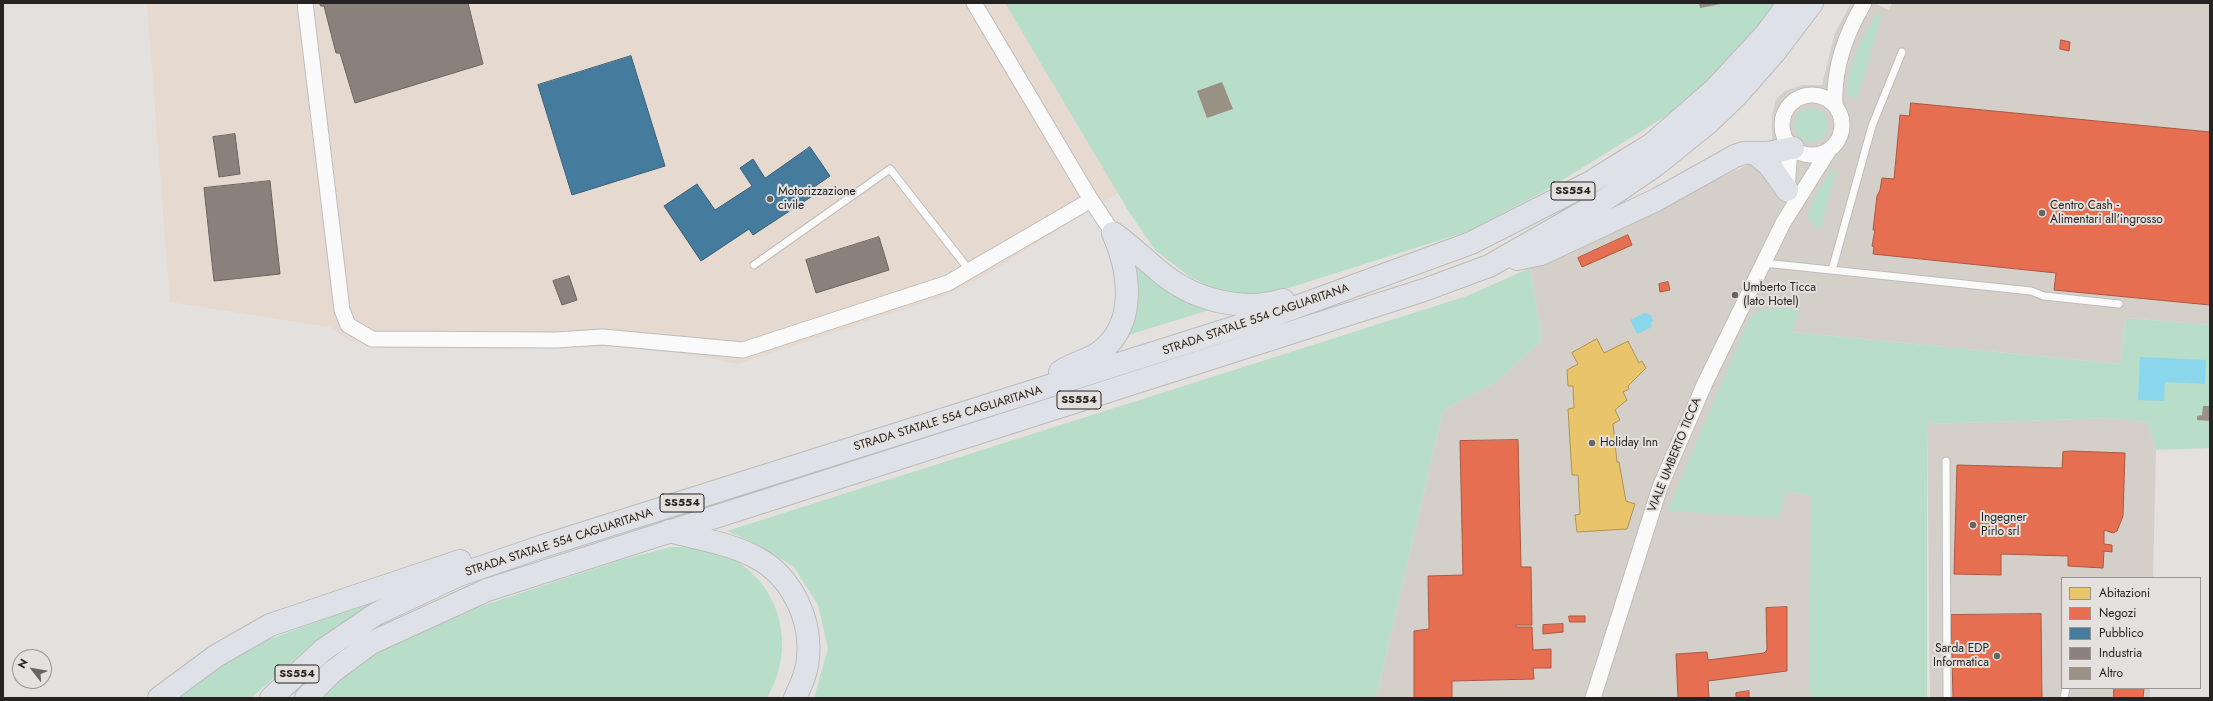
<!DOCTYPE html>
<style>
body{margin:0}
#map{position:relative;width:2213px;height:701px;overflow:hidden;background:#e3e0de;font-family:Jost,sans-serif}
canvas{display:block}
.frame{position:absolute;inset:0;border:4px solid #252422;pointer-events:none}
.legend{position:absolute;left:2061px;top:577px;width:140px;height:112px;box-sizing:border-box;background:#e4e0dd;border:1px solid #989592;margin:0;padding:5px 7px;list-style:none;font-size:12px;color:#252422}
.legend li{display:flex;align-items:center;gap:8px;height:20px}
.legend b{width:20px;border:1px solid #989592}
.north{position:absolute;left:12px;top:649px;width:40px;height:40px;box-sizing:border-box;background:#e4e0dd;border:1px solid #989592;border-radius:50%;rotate:301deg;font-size:11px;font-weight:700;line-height:16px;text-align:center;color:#252422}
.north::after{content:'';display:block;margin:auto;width:14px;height:18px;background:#686664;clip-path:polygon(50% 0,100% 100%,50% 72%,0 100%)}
</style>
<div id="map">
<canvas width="2213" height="701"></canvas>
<div class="frame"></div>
<ul class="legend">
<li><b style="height:11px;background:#e9c46a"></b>Abitazioni</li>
<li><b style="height:11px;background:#e76f51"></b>Negozi</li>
<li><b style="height:11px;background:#457b9d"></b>Pubblico</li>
<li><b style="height:11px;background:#8a817c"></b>Industria</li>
<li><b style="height:11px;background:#9a9185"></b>Altro</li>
</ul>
<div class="north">N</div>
</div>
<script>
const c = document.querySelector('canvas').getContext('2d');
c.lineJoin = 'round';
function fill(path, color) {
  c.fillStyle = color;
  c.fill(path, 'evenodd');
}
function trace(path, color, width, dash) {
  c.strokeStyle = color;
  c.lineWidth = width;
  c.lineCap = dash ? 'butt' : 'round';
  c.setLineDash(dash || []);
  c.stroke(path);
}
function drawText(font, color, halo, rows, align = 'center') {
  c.font = font + ' Jost,sans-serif';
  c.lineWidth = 4;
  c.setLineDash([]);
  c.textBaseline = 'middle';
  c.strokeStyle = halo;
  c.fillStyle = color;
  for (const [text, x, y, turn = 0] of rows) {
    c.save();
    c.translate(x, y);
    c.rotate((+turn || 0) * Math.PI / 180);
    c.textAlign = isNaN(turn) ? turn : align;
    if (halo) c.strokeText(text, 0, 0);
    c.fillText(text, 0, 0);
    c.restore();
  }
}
const built = new Path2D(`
 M1851,3H1875L1889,10L1892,3H2210V325L2126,318L2120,364L1792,332L1782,307L1785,492L1812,495L1810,698H1376L1443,410L1496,382L1542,340L1530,268L1747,165L1772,142V115L1776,99L1785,91L1803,85H1822L1835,33Z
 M2113,418L2148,423L2156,450L2153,578H2062V688H2150V698H1930L1927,424Z`);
const industrial = new Path2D(`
 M147,3H1005L1118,193L984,276L939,298L738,364L694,355L613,346L487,349L352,342L330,327L170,302Z`);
const green = new Path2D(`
 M1005,3H1779L1753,36L1698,91L1674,111L1548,189L1469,231L1266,295H1242L1219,291L1190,277L1155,250L1129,212Z
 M1880,12L1882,16L1857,99L1849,96C1843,70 1863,40 1874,17Z
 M1794 125a17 17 0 1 1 34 0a17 17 0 1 1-34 0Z
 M1832,171L1836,172L1820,230L1814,226L1808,216C1811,201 1822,182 1832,171Z
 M1124,254L1215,308L1122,337Z
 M1530,268L1542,340L1496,382L1443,410L1376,698H814L828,648L818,605L794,567L758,545L727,531L1467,296Z
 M1782,307L1800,311L1792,332L2120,364L2126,318L2210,325V448L2156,450L2148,423L2113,418L1927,424V698H1809L1811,495L1785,492L1779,518L1667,511L1749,319L1760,310Z
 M671,547C689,547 707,547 725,555C780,580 798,646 767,698H321L360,661L402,639L466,611L621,560Z
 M389,595L310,646L251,698H176L212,670L265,641Z`);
const water = new Path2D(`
 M1644,313L1651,315L1653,320L1651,323L1652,327L1637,334L1630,320Z
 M2140,357L2206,360L2205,384L2165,382L2164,401L2138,400Z`);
const homes = new Path2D(`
 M1597,339L1604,353L1628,341L1639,363L1642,361L1646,368L1628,386L1629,389L1623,392L1627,400L1615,410L1620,420L1613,424L1617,462H1619L1626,501L1635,504L1627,529L1577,532L1575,515L1580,514L1578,475H1572L1568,409L1574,408L1573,386H1568L1567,370L1578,364L1572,353Z`);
const shops = new Path2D(`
 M2061,40L2070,42L2069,51L2060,49Z
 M1911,103L2210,132V305L2054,290L2056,273L1873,254L1874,247L1872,246L1875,230H1873L1877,196L1880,190L1882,178L1894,179L1900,115L1909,116Z
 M1628,235L1632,245L1582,267L1578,258Z
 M1668,282L1670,290L1660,292L1659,284Z
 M1518,440L1521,567H1531L1532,625H1516V627H1532L1533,650L1551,649V668H1533L1534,679L1452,681V698H1414V631L1429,629L1428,576L1463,575L1460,441Z
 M2071,451L2125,453L2123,516L2117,531L2113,533L2104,530V544L2112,545V552L2104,551L2103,568L2068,566V556L2001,554V575L1954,574L1957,465L2062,468L2063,452Z
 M1787,607V671L1708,681L1709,698H1678L1676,654L1707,652L1708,660L1764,653L1767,650L1766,608Z
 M2041,614L2042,698H1953L1951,615Z
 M1569,616H1585V622H1570Z
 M1563,624V632L1543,634V625Z
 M2114,688H2144L2143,698H2114Z
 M1749,691V698H1736V693Z`);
const public = new Path2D(`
 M631,56L665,166L572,195L538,85Z
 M810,147L830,176L814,187L817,193L753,235L749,229L701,261L664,206L697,184L715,210L752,186L740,168L753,159L765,178Z`);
const industry = new Path2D(`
 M320,3H468L483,64L355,103L340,53H336L324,6H321Z
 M235,134L240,174L219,177L213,137Z
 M270,181L280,274L214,281L204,188Z
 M879,237L889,270L816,293L806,260Z
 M569,276L577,300L562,305L553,281Z`);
const building = new Path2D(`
 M1699,3H1721V4L1700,8Z
 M1222,82L1233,109L1207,118L1197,91Z
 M2203,406H2210V421L2197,420V416L2202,415Z`);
const service = new Path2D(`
 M1764,263L2031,291L2044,296L2119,304
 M754,265L890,169L970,271
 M1832,270L1872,126L1902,52
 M1946,461L1947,698
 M2064,698L2066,688`);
const minor = new Path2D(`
 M305,3L342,310L348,325L372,339L556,340L603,337L743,350L948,283L1091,200L1113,233
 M974,3L1091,200
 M1782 125a30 30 0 1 1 60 0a30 30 0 1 1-60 0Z
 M1835,106C1833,69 1845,35 1864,3
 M1787,194L1789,160L1793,148
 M1593,698L1660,487L1705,383L1783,223L1829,150`);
const trunk = new Path2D(`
 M1756,154L1769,165L1787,190
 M1113,233C1132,246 1147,262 1165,276C1198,301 1244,312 1283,300
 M1517,259L1541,254L1656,200L1735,156L1744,153H1767L1793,148
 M1060,372C1072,363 1089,361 1101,351C1137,323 1130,271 1113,233
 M669,531C698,539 730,543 757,558C791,576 812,619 808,658C807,672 801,685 795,698
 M159,698L216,656L270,625L460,561
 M271,698L323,650L376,614L459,575L540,547L1277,314L1471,243L1591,182L1652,144L1715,89L1765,35L1789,3
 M306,698L332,672L371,643L487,590L1424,290L1489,266L1603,201L1656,165L1708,123L1738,94L1774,53L1812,3`);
const markers = [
 [770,199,4,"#686664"],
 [2042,213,4,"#686664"],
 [1735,295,4,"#686664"],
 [1592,443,4,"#686664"],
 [1973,525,4,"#686664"],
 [1997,656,4,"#686664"]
];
const shields = [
 [1573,191,44],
 [1079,400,44],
 [682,503,44],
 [297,674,44]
];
const shieldNames = [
 ["SS554",1573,191],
 ["SS554",1079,400],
 ["SS554",682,503],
 ["SS554",297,674]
];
const poiNames = [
 ["Motorizzazione",778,192],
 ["civile",778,206],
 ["Centro Cash -",2050,206],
 ["Alimentari all'ingrosso",2050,220],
 ["Umberto Ticca",1743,288],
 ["(lato Hotel)",1743,302],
 ["Holiday Inn",1600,443],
 ["Ingegner",1981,518],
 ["Pirlo srl",1981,532],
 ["Sarda EDP",1989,649,"right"],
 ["Informatica",1989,663,"right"]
];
const streetNames = [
 ["STRADA STATALE 554 CAGLIARITANA",1256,320,-19],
 ["STRADA STATALE 554 CAGLIARITANA",948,419,-17],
 ["VIALE UMBERTO TICCA",1675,455,-68],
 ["STRADA STATALE 554 CAGLIARITANA",559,543,-18]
];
fill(built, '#d5cfca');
fill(industrial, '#e5d9d0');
fill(green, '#b8ddc9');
fill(water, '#8ad6ed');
fill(homes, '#e9c46a');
trace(homes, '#ae9454', 1);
fill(shops, '#e76f51');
trace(shops, '#ad5843', 1);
fill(public, '#457b9d');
trace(public, '#3b6178', 1);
fill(industry, '#8a817c');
trace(industry, '#6c6561', 1);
fill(building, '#9a9185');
trace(service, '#bfbdbb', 9);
trace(minor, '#bfbdbb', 17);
trace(trunk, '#bdbcba', 24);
trace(service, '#fbfafa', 7);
trace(minor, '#fbfafa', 15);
trace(trunk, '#dee2e8', 22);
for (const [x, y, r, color] of markers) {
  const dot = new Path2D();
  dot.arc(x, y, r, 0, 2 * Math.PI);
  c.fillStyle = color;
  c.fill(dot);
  trace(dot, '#e4e0dd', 1.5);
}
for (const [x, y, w] of shields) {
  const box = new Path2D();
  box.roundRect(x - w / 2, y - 9, w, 18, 3);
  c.fillStyle = '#e4e0dd';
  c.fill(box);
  trace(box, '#252422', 1);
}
drawText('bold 11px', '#252422', null, shieldNames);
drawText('12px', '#252422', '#e4e0dd', poiNames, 'left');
drawText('12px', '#252422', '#e4e0dd', streetNames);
</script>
